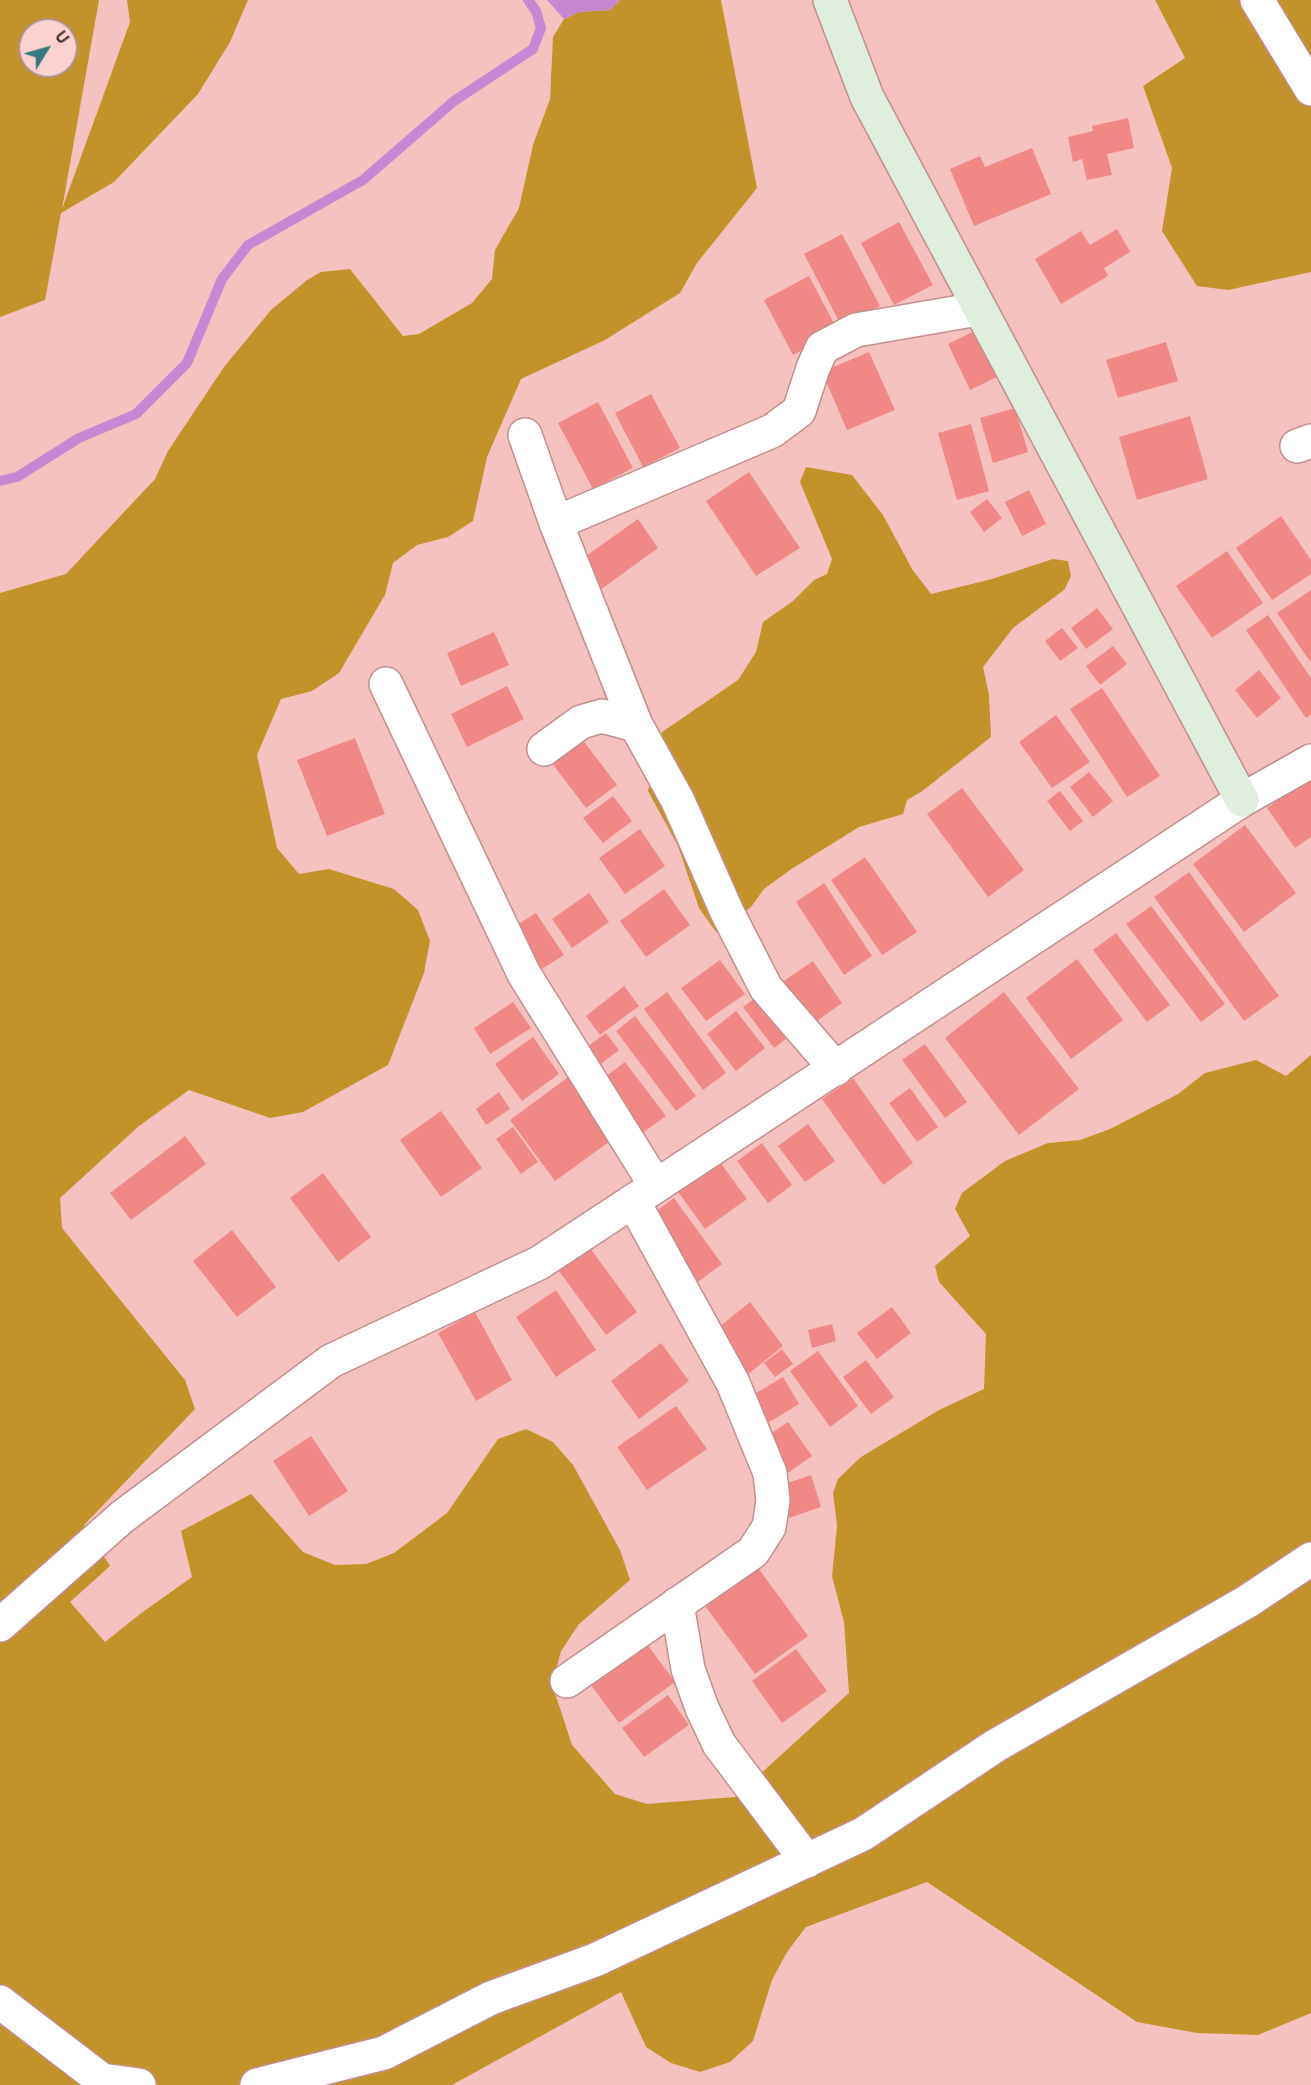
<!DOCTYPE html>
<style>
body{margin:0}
#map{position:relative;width:1311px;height:2085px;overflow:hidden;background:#f6c2c0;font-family:Overpass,sans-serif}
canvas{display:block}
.north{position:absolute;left:18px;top:18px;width:60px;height:60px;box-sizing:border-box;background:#fcd2d0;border:2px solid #af8e8c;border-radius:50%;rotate:53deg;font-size:16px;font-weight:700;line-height:24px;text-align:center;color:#3b2827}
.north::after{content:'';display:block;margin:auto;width:21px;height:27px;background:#337b81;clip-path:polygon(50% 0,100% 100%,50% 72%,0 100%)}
</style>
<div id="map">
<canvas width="1311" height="2085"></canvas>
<div class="north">U</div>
</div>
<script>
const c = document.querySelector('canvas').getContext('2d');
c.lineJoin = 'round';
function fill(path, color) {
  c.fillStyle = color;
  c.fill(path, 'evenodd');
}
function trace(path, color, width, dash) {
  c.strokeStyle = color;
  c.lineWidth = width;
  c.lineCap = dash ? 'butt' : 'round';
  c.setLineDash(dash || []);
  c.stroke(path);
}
const forest = new Path2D(`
 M0,0H99L62,209L130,22L127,0H248L230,42L198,94L114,182L61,213L45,300L0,317ZM30,30H66V66H30Z
 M620,0H721L757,188L697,263L680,293L605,340L521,379L487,457L473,521L448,537L417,545L393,563L385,595L339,673L312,691L281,699L257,755L277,848L299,874L329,869L394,889L418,910L430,941L424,973L388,1065L303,1112L270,1118L189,1090L139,1126L60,1198L62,1228L185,1380L195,1409L84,1525L110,1566L70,1602L105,1642L140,1614L192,1577L181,1531L251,1494L303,1552L335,1565L366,1564L394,1553L447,1513L498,1439L526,1429L553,1442L573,1465L620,1550L630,1580L579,1624L561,1651L552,1684L572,1745L615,1794L647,1804L735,1797L849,1693L844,1622L832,1576L837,1526L833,1493L838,1479L861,1457L939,1410L984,1389L986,1334L939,1282L935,1266L970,1236L955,1209L962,1193L1005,1161L1048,1143L1080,1140L1110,1129L1178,1094L1205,1073L1256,1060L1286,1076L1311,1055V2013L1258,2035L1197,2033L1137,2022L927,1882L806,1927L787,1952L772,1980L753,2041L730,2062L700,2072L671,2063L646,2047L621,1992L452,2085H0V593L66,574L155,479L168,451L224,367L271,310L307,280L321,272L350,269L403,336L419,334L472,303L492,279L495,250L519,208L533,145L550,99L553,37L564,19L579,12L610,10Z
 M1155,0H1311V272L1228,290L1197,286L1162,231L1172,168L1143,86L1185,58Z
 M806,467L852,475L883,515L912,569L931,594L992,579L1053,559L1068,561L1071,576L1064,590L1013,628L983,667L989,695L991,737L921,792L907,800L903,814L859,827L790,870L764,889L751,907L716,932L699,908L678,846L648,791L662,732L738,680L756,652L763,622L793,601L814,580L827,574L832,559L800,482Z`);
const water = new Path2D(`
 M547,0H620L610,10L579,12L564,19Z`);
const stream = new Path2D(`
 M0,481L17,477L79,438L136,414L187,363L222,279L248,245L363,180L454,101L533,49L541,28L536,11L528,0`);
const building = new Path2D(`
 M1128,118L1134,148L1107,154L1112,175L1087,180L1082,159L1073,162L1068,137L1093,131L1092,126Z
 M1032,148L1051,194L974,226L950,169L980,156L985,167Z
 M899,222L933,285L894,305L861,243Z
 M1117,229L1130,252L1104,268L1108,276L1061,304L1035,259L1081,231L1090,245Z
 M842,234L880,306L842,327L804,254Z
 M809,276L838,331L793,355L764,300Z
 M979,329L1001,375L970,390L948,344Z
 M1166,342L1178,381L1118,398L1106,360Z
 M869,352L895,410L847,430L822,372Z
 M651,394L680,448L643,467L615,413Z
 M598,402L633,468L593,489L558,423Z
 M1015,408L1028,452L993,463L980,418Z
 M1190,416L1208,479L1137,500L1119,437Z
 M971,424L989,491L957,500L938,433Z
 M749,472L800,548L756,576L706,501Z
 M1029,490L1046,524L1022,536L1005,502Z
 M987,499L1002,518L984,532L970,512Z
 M1281,516L1311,560V574L1272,600L1236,548Z
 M638,519L658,548L600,590L579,561Z
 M1227,551L1263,603L1212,638L1176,586Z
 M1311,590V663L1277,613Z
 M1097,608L1113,629L1086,649L1071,628Z
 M1268,615L1311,678V715L1306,718L1246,630Z
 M1062,628L1078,648L1060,661L1045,641Z
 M494,632L509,665L461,686L447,653Z
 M1113,646L1127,664L1100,685L1086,666Z
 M1259,670L1281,698L1257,718L1235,690Z
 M507,686L524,719L467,747L451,714Z
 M1102,688L1160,776L1127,797L1070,709Z
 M1056,715L1090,762L1052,788L1019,742Z
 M576,731L617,785L586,808L545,754Z
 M355,738L385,814L327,836L297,760Z
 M1089,772L1113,801L1093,817L1070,787Z
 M1309,778L1311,780V837L1295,848L1267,808Z
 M962,788L1024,870L988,897L927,814Z
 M1060,791L1083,821L1070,831L1047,801Z
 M613,796L632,821L603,843L583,818Z
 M1245,825L1296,893L1244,932L1193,864Z
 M640,829L665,866L625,894L599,858Z
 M865,857L917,932L882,955L831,880Z
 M1189,872L1279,996L1244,1021L1154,897Z
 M824,883L872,956L844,975L796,902Z
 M664,889L690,925L646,957L620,921Z
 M589,893L609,922L572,948L552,919Z
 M1151,906L1225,1004L1201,1022L1126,924Z
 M536,913L564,955L537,972L509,930Z
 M1116,933L1170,1005L1147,1022L1093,950Z
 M1077,959L1123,1020L1071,1059L1026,998Z
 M720,960L745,994L706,1021L681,988Z
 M813,961L842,1003L807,1028L778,985Z
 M624,986L639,1006L600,1035L586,1016Z
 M667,992L726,1073L703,1090L644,1009Z
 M1004,992L1079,1089L1019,1135L945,1038Z
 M755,998L786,1039L774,1048L743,1007Z
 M513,1002L531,1028L490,1054L474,1028Z
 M736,1011L765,1048L736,1071L707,1034Z
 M635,1016L696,1096L676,1111L616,1031Z
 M606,1033L619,1050L593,1070L580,1052Z
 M533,1037L559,1074L522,1101L495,1064Z
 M925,1044L967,1102L945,1118L902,1060Z
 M625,1062L666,1116L637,1137L597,1083Z
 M571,1075L617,1136L555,1181L510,1120Z
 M853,1078L913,1163L883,1185L822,1099Z
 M910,1088L938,1127L917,1142L889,1103Z
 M499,1092L510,1109L486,1125L476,1109Z
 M441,1111L482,1168L441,1197L400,1140Z
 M808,1124L835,1161L805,1182L778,1146Z
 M513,1127L538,1162L521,1174L496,1139Z
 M185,1136L206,1164L131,1220L110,1193Z
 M762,1143L792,1185L768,1203L737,1161Z
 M714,1154L747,1199L705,1229L673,1185Z
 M323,1173L371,1237L338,1262L290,1198Z
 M674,1198L722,1264L695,1284L647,1218Z
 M232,1230L276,1287L237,1317L193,1261Z
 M590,1248L637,1312L606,1335L559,1271Z
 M556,1290L596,1350L556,1377L516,1317Z
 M750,1302L783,1346L747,1375L714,1331Z
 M892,1307L911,1333L877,1359L857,1333Z
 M475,1312L512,1380L476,1401L438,1333Z
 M832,1324L836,1341L812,1348L808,1330Z
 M661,1343L689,1381L639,1419L611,1381Z
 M782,1349L793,1364L775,1377L764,1363Z
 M818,1351L858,1406L830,1427L790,1371Z
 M866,1360L894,1397L871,1414L843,1377Z
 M783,1377L799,1404L763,1426L746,1399Z
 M676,1406L707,1449L647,1490L617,1447Z
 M788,1422L812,1456L782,1477L758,1442Z
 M311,1436L348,1491L309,1516L273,1461Z
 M811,1475L821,1507L786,1519L776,1487Z
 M753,1561L808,1636L755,1674L700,1599Z
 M641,1636L675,1682L619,1723L585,1677Z
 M796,1649L827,1691L782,1723L752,1681Z
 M668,1695L689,1725L644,1757L622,1728Z`);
const street = new Path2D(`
 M1257,0L1311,89
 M525,435L556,523L636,725L678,801L727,912L766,988L836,1069
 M1297,446L1311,441
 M556,523L772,431L799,411L813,368L822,348L856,330L978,309
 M386,684L524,974L656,1186
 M544,749L581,722L602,716L636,725
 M677,1604L688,1669L702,1708L719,1744L807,1861
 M0,1625L122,1517L331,1361L539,1263L1242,800L1311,761
 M567,1681L753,1552L769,1527L773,1501L770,1473L733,1383L633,1201
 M0,2002L102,2080L139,2085
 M257,2085L384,2053L491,1998L595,1960L863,1834L995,1746L1248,1601L1311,1559`);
const secondary = new Path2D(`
 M830,0L867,97L1242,800`);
fill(forest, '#c3932b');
fill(water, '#c887d2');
trace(stream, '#c887d2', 10);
fill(building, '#f08886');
trace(street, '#c1908e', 36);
trace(secondary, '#c1908e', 36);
trace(street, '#fff', 33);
trace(secondary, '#dfeedd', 33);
</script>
